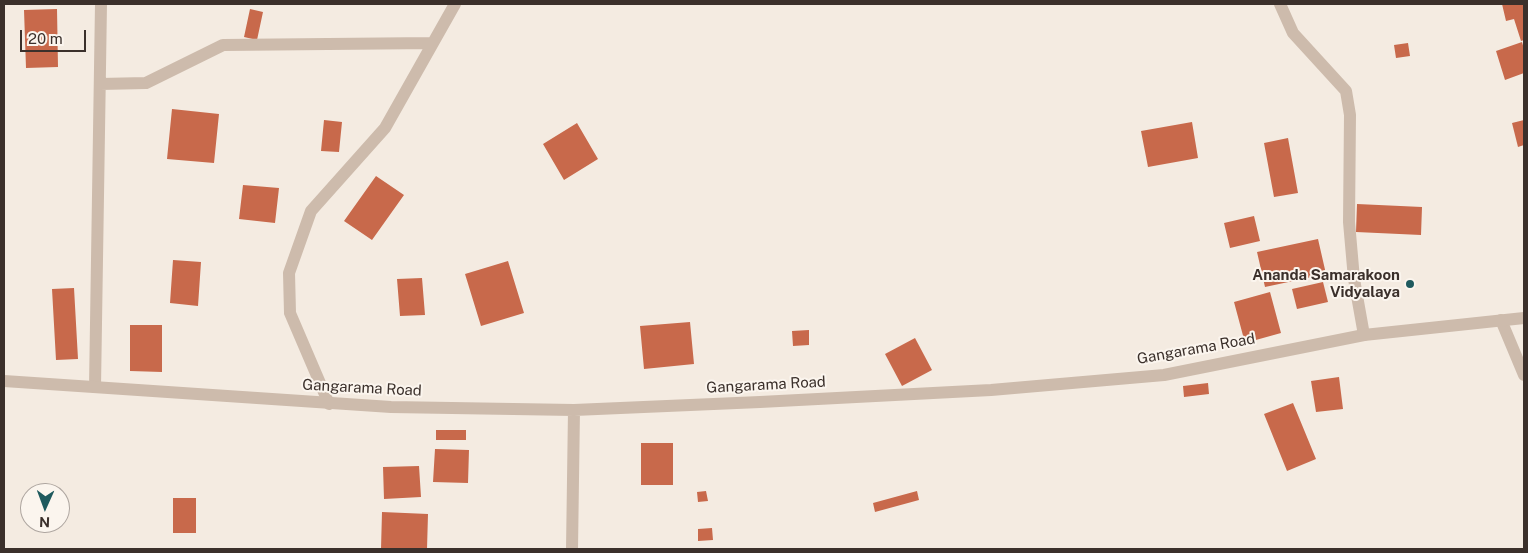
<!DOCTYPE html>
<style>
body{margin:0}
#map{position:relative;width:1528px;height:553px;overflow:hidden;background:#f4ebe1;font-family:"Public Sans",sans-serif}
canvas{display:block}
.frame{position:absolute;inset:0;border:5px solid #3b302b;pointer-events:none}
.north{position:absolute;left:20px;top:483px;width:50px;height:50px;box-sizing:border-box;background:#fbf5ee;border:1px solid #aea6a0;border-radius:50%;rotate:182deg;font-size:14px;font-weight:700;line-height:20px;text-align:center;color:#3b302b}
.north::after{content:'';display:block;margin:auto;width:18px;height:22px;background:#1f5a5e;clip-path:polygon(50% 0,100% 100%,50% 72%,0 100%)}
.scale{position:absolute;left:20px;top:30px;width:66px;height:22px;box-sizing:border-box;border:2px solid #3b302b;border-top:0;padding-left:6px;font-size:15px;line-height:18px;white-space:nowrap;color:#3b302b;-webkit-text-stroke:4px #fbf5ee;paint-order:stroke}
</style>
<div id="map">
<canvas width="1528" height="553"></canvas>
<div class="frame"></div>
<div class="north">N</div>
<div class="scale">20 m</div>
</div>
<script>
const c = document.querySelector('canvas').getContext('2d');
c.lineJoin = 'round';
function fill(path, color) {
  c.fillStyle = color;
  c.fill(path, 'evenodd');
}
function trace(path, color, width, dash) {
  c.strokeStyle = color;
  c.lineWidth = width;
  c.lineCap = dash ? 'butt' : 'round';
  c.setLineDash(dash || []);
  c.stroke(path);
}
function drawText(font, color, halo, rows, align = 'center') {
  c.font = font + ' "Public Sans",sans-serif';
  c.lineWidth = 4;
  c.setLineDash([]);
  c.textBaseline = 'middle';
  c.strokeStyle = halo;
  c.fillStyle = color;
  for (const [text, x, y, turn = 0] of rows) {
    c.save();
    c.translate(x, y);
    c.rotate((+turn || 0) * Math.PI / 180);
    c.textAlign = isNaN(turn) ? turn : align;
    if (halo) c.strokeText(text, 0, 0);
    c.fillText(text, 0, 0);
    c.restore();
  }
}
const building = new Path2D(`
 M1502,4H1524V40L1521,41L1514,19L1506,21Z
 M57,9L58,67L26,68L24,10Z
 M250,9L263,12L257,40L244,37Z
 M1522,42L1524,49V73L1505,80L1496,51Z
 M1408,43L1410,56L1396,58L1394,45Z
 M172,109L219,114L214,163L167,159Z
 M324,120L342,122L339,152L321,151Z
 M1524,120V145L1518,147L1512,123Z
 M1192,122L1198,158L1148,167L1141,131Z
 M577,123L598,159L564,180L543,144Z
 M1288,138L1298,193L1274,197L1264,143Z
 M376,176L404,195L372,240L344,221Z
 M243,185L279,188L275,223L239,219Z
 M1357,204L1422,207L1421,235L1356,232Z
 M1254,216L1260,241L1230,248L1224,223Z
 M1318,239L1326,274L1265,287L1257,252Z
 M173,260L201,262L198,306L170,303Z
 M508,261L524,313L481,326L465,274Z
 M422,278L425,315L400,316L397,279Z
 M1323,282L1328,302L1297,309L1292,289Z
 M74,288L78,359L56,360L52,289Z
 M1270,292L1281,333L1245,343L1234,302Z
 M690,322L694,364L644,369L640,326Z
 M130,325H162V372L130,371Z
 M809,330V345L793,346L792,331Z
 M915,338L932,370L902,386L885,354Z
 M1339,377L1343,409L1316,412L1311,381Z
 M1208,383L1209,394L1184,397L1183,386Z
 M1293,403L1316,459L1287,471L1264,414Z
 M436,430H466V440H436Z
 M641,443H673V485H641Z
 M435,449L469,450L468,483L433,482Z
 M419,466L421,497L384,499L383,467Z
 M706,491L708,501L698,502L697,492Z
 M917,491L919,500L875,512L873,503Z
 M173,498H196V533H173Z
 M382,512L428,514L427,549H381Z
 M712,528L713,540L698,541V529Z`);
const minor = new Path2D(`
 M1280,4L1293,33L1346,91L1350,115L1349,222L1354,279L1364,335
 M100,84L146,83L223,45L433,43
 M1501,320L1524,375
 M95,387L101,4
 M329,404L290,313L289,273L311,211L385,128L455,4`);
const tertiary = new Path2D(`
 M4,381L391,407L574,410L760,402L991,390L1164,375L1364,335L1524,318
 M572,549L574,410`);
const markers = [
 [1410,284,5,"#1f5a5e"]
];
const poiNames = [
 ["Ananda Samarakoon",1400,275],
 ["Vidyalaya",1400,292]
];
const streetNames = [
 ["Gangarama Road",1196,349,-10],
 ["Gangarama Road",766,385,-3],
 ["Gangarama Road",362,388,3]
];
fill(building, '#c8694b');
trace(minor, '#cdbbac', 12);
trace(tertiary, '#cdbbac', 12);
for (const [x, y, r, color] of markers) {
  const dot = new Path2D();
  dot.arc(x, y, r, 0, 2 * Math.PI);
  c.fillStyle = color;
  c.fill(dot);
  trace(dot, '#fbf5ee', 2);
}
drawText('bold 15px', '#3b302b', '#fbf5ee', poiNames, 'right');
drawText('15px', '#3b302b', '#fbf5ee', streetNames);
</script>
